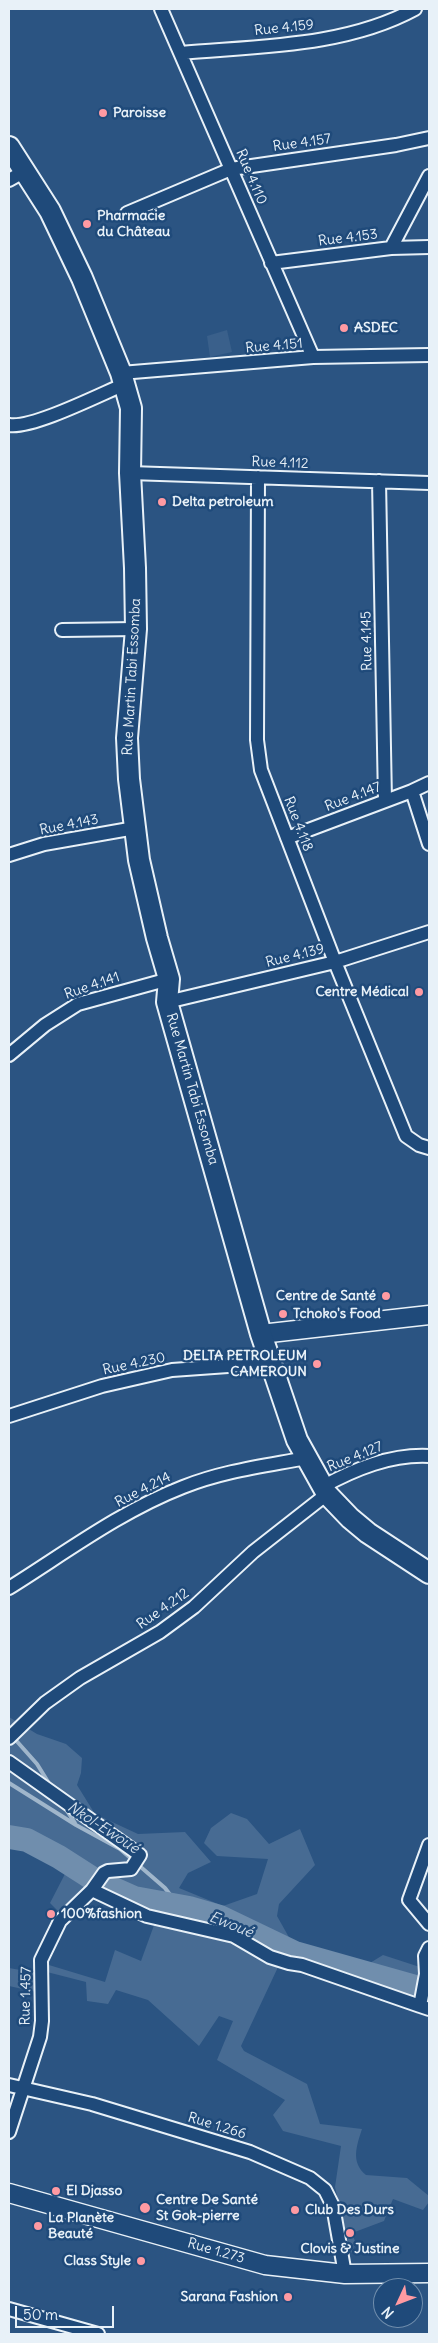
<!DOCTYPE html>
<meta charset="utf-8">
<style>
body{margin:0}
#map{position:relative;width:438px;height:2343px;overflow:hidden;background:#2b5482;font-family:Delius,sans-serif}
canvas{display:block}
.frame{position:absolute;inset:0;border:10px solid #e8f1f8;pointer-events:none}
.north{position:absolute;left:373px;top:2278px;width:50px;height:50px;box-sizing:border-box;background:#1f4a7a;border:1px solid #6f8dac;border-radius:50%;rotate:227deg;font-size:14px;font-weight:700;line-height:20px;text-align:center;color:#e8f1f8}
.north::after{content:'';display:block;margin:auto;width:18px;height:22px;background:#ff9aa2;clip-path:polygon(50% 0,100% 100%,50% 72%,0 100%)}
.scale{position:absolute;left:15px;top:2306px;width:99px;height:22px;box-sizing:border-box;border:2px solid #e8f1f8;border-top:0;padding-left:6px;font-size:15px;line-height:18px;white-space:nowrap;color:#e8f1f8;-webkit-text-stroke:4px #1f4a7a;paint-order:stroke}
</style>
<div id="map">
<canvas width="438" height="2343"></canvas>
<div class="frame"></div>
<div class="north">N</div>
<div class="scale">50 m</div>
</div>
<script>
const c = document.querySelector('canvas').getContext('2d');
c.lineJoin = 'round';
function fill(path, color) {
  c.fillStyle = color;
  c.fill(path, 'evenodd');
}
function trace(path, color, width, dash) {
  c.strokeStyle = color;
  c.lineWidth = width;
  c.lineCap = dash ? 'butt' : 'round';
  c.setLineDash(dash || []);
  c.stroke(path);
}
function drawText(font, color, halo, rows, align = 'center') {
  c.font = font + ' Delius,sans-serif';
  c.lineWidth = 5;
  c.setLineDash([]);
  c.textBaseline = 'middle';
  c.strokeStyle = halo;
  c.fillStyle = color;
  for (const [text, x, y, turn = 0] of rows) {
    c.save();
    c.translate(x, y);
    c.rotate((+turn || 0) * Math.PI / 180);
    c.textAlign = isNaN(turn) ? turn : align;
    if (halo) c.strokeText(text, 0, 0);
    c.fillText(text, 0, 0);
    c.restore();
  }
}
const built = new Path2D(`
 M227,330L232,352L210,357L207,336Z`);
const green = new Path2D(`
 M9,1717L37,1734L66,1744L82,1758L81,1773L77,1785L95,1814L138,1834L185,1832L211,1862L188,1873L179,1888L223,1906L257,1894L268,1859L217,1856L204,1843L211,1828L231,1813L247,1819L269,1844L300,1829L315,1865L279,1904L277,1916L295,1948L365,1966L383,1955L429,1970V2004L279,1965L241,2046L244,2051L307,2084L320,2124L362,2129C357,2145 350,2162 366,2175L407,2178L429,2196V2202L423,2210L393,2199L384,2221L352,2233L356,2244L351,2253L335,2187L341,2146L283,2131L273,2115L285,2100L217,2060L233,2021L219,2016L199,2046L148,2000L116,1990L108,2004L87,2001L86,1982L47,1972L36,1992L9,1986V1968L37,1973L39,1962L105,1982L115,1950L141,1961L157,1917L91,1884L61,1914L50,1903L66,1872L23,1848L9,1845Z`);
const stream = new Path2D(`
 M13,1737L37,1764L50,1785
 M9,1783L76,1825L120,1849L165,1888L171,1896L174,1905
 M65,1808L75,1823`);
const river = new Path2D(`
 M9,1837L27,1840L59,1857L98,1882L134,1898L189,1908L220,1917L295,1953L412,1986L429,1996`);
const minor = new Path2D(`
 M161,9L313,357
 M181,53C258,46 345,47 415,9
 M9,180L25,171
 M127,213L231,169L396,145L429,138
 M391,248L429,176
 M271,263L391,248L429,247
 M121,373L313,357L429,355
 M9,425C32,429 101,394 125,384
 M130,473L429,483
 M258,477L257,740L261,770L335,962L406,1136L419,1145L429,1148
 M379,481L385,801
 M62,630L136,629
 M412,791L429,844
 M287,838L412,791L429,783
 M9,855L44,844L135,828
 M167,1002L335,962L429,932
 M9,1055L45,1025L78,1004L169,979
 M9,1416L102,1386L172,1370L270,1363
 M322,1487C355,1469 391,1454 429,1456
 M9,1588C65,1553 121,1511 183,1487C223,1471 264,1466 306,1458
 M9,1738L45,1703L80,1678L160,1632L194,1607L253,1552L327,1494
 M9,1762L140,1855L131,1869L108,1871L104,1873L92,1890L60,1921L41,1960L42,2021L40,2037L9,2132
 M429,1845L409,1900L429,1924
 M92,1890L147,1916L234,1936L270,1957L289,1963L302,1965L420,2006
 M429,1948L425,1956L426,1974L420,2006L429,2009
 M9,2085L92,2104L250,2152L310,2178L325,2190L333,2206L345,2274
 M9,2309L98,2334`);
const secondary = new Path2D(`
 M261,1334L429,1315
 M9,2193L265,2265L345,2274L429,2273`);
const primary = new Path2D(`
 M9,147L50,211L82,278L121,373L131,408L130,473L135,568L136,629L127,738L129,779L139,860L157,938L169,979L167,1002L261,1334L297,1440L327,1494L350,1518L368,1533L429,1573`);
const markers = [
 [103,113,5,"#ff9aa2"],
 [87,224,5,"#ff9aa2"],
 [344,328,5,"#ff9aa2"],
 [162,502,5,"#ff9aa2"],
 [419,992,5,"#ff9aa2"],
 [386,1296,5,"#ff9aa2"],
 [283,1314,5,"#ff9aa2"],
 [317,1364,5,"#ff9aa2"],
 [51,1914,5,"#ff9aa2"],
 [56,2191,5,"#ff9aa2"],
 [145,2208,6,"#ff9aa2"],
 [295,2210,5,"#ff9aa2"],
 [38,2226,5,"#ff9aa2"],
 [350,2233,5,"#ff9aa2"],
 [141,2261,5,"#ff9aa2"],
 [288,2297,5,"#ff9aa2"]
];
const streetNames = [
 ["Rue 4.159",284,28,-6],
 ["Rue 4.157",302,143,-8],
 ["Rue 4.110",251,177,67],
 ["Rue 4.153",348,238,-7],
 ["Rue 4.151",274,346,-5],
 ["Rue 4.112",280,463,2],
 ["Rue 4.145",367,641,-91],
 ["Rue Martin Tabi Essomba",132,677,-87],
 ["Rue 4.147",353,797,-21],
 ["Rue 4.118",298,824,69],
 ["Rue 4.143",69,825,-11],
 ["Rue 4.139",295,956,-14],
 ["Rue 4.141",92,986,-19],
 ["Rue Martin Tabi Essomba",192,1089,74],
 ["Rue 4.230",134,1364,-12],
 ["Rue 4.127",355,1457,-22],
 ["Rue 4.214",143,1490,-27],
 ["Rue 4.212",163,1609,-35],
 ["Rue 1.457",26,1996,-89],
 ["Rue 1.266",217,2126,17],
 ["Rue 1.273",216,2251,16]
];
const poiNames = [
 ["Paroisse",113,113],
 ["Pharmacie",97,216],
 ["du Château",97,232],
 ["ASDEC",354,328],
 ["Delta petroleum",172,502],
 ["Centre Médical",409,992,"right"],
 ["Centre de Santé",376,1296,"right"],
 ["Tchoko's Food",293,1314],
 ["DELTA PETROLEUM",307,1356,"right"],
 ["CAMEROUN",307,1372,"right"],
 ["100%fashion",61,1914],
 ["El Djasso",66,2191],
 ["Centre De Santé",156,2200],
 ["St Gok-pierre",156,2216],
 ["Club Des Durs",305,2210],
 ["La Planète",48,2218],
 ["Beauté",48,2234],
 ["Clovis & Justine",350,2249,"center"],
 ["Class Style",131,2261,"right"],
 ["Sarana Fashion",278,2297,"right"]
];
const waterNames = [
 ["Nkol-Ewoué",103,1828,33],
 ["Ewoué",231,1925,22]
];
fill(built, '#3a608b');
fill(green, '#476b93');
trace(stream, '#a0b6cb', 4);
trace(river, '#708ead', 24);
trace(minor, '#e8f1f8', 16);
trace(secondary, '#e8f1f8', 21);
trace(primary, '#e8f1f8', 24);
trace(minor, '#1f4a7a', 12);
trace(secondary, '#1f4a7a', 18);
trace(primary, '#1f4a7a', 20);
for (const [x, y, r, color] of markers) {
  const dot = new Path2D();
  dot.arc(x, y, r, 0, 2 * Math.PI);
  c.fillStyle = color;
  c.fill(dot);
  trace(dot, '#1f4a7a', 2);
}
drawText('14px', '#e8f1f8', '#1f4a7a', streetNames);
drawText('bold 14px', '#e8f1f8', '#1f4a7a', poiNames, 'left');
drawText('italic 15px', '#d0dde9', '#1f4a7a', waterNames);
</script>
